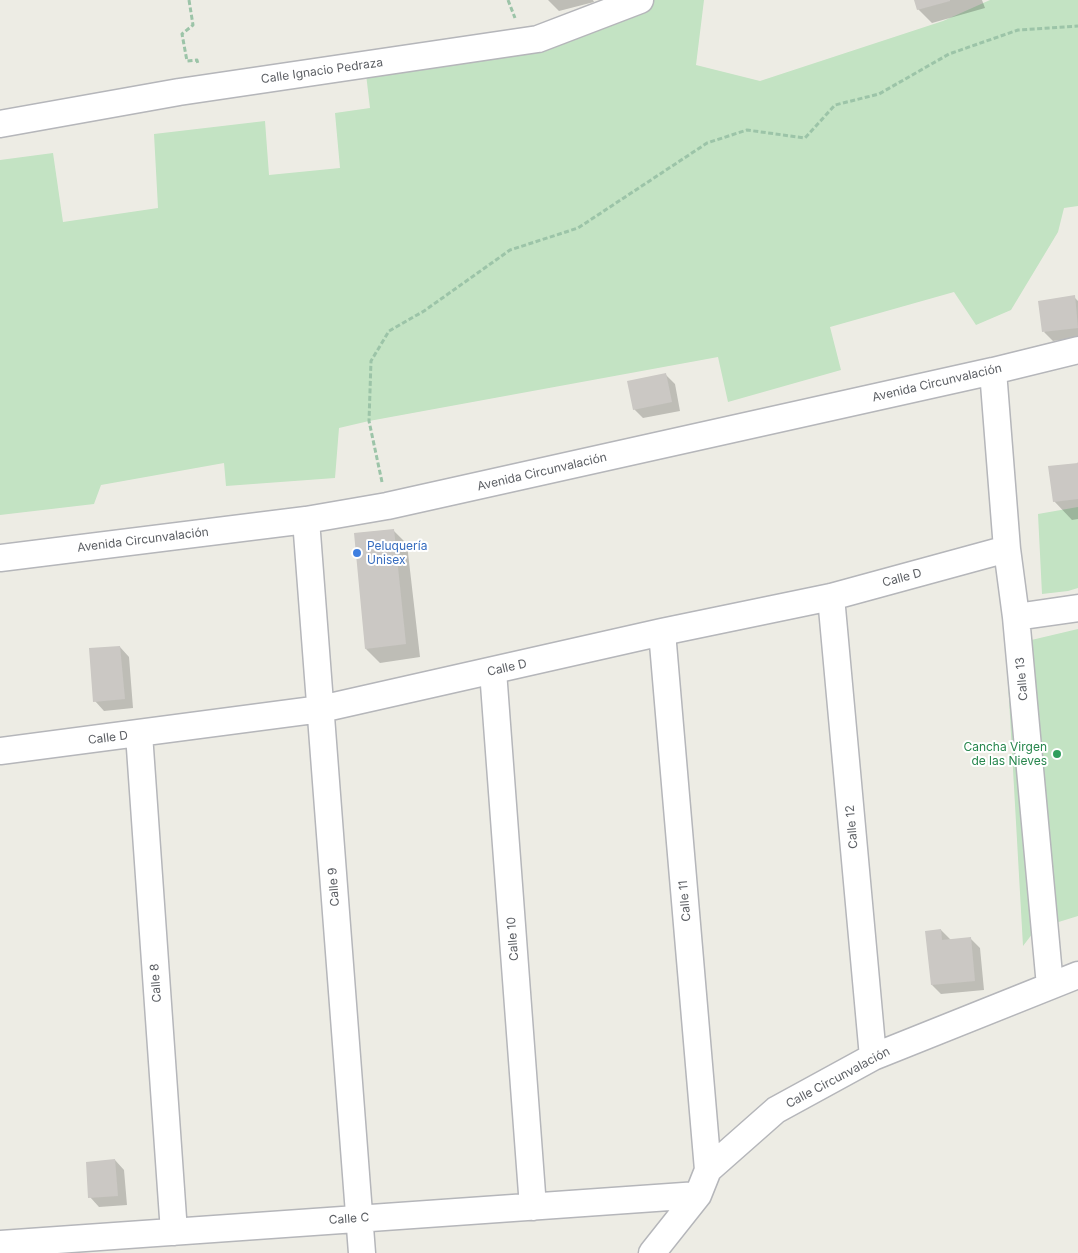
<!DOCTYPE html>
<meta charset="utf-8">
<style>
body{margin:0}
canvas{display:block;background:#edece4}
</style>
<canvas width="1078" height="1253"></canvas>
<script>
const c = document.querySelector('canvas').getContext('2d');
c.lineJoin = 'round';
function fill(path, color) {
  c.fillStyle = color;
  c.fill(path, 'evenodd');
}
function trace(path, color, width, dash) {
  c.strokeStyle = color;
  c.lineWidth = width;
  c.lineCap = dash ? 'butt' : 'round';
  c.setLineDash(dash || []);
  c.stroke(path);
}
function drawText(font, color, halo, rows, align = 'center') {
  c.font = font + ' Inter,sans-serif';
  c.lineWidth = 4;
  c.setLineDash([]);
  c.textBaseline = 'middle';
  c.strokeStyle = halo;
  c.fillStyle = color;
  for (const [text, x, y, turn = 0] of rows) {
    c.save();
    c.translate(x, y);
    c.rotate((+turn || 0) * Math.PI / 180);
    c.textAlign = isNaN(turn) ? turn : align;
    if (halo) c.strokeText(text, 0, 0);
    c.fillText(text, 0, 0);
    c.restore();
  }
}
const green = new Path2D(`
 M646,0H704L696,65L760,81L943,21L990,0H1078V206L1064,208L1058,232L1011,310L976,325L954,292L830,327L841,370L728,402L718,357L369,421L339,428L335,478L226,486L224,463L101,485L94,504L0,515V160L53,153L63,222L158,208L154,134L265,121L269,175L340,168L335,113L370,108L366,74Z
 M1078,507V588L1068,591L1042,594L1038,514Z
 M1078,629V916L1036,929L1023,946L1006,646Z`);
const shadow = new Path2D(`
 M548,0H593L594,2L559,11Z
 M915,0H982L985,8L932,23L918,9Z
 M1074,297L1078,301V338L1053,341L1044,332Z
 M665,374L675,384L680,411L643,418L634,409Z
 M1078,462V519L1072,520L1054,501Z
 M393,530L407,544L420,657L380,663L366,649Z
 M120,647L129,657L133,708L104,711L95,701Z
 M941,930L951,940L970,938L980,948L984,990L941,994L932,985Z
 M115,1160L124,1170L127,1205L99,1207L90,1197Z`);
const building = new Path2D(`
 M914,0H950V1L917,10Z
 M1075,295L1078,328L1042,332L1038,301Z
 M666,373L672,402L633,410L627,381Z
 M1078,463V499L1053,502L1048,466Z
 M394,529L406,644L365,649L354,533Z
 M120,646L125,699L93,702L89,648Z
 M941,929L942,940L971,937L975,981L931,985L925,931Z
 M115,1159L118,1196L88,1198L86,1162Z`);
const path = new Path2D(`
 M189,0L193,25L182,34L187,61L197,60L198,64
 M508,0L515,18
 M382,482L369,421L371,361L389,331L424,311L510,250L578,228L707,143L747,130L805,138L835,105L879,94L949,54L1018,30L1078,26`);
const minor = new Path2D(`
 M0,124L179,92L538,39L640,0
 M993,371L1007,549L1016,617L1050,986
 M306,520L362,1253
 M0,558L306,520L387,506L993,371L1078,350
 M831,597L873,1057
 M1016,617L1078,608
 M662,632L708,1170
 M493,671L533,1207
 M139,734L174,1232
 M0,751L321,709L662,632L831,597L1007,549
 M0,1244L698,1195
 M652,1253L698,1195L708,1170L776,1110L873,1057L1078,975`);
const markers = [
 [357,553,5,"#3f7fe0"],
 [1057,754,5,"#2e9e5b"]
];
const streetNames = [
 ["Calle Ignacio Pedraza",322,71,-8],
 ["Avenida Circunvalación",937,383,-13],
 ["Avenida Circunvalación",542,472,-13],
 ["Avenida Circunvalación",143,540,-7],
 ["Calle D",902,578,-15],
 ["Calle D",507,668,-13],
 ["Calle 13",1022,679,-95],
 ["Calle D",108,738,-7],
 ["Calle 12",852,827,-95],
 ["Calle 9",334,887,-94],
 ["Calle 11",685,901,-95],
 ["Calle 10",513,939,-94],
 ["Calle 8",156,983,-94],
 ["Calle Circunvalación",838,1078,-28],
 ["Calle C",349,1219,-4]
];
const shopNames = [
 ["Peluquería",367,546],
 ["Unisex",367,560]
];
const leisureNames = [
 ["Cancha Virgen",1047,747],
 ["de las Nieves",1047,761]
];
fill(green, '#c3e3c3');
fill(shadow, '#0003');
fill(building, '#cbc8c4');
trace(minor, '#b5b6ba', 29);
trace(path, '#9cc4a8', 3, [5, 2.5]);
trace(minor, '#fff', 26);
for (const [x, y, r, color] of markers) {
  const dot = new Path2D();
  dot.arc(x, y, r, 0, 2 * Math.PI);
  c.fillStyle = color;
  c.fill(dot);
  trace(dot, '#fff', 2);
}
drawText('12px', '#5c5f64', '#fff', streetNames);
drawText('12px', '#366cbe', '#fff', shopNames, 'left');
drawText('12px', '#27864d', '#fff', leisureNames, 'right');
</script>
